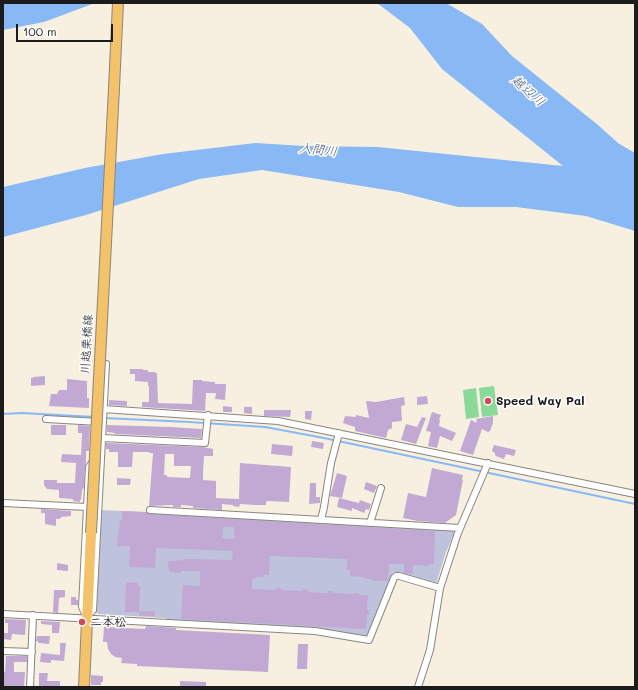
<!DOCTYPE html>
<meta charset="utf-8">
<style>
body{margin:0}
#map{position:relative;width:638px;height:690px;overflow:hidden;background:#f7f0e0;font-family:Mali,sans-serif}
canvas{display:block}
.frame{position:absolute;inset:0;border:4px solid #1c1c1c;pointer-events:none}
.scale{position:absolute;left:16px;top:24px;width:97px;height:18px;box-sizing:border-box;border:2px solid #1c1c1c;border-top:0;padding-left:5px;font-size:12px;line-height:14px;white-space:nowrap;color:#1c1c1c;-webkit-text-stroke:3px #fff;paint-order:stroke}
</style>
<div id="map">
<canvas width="638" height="690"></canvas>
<div class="frame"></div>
<div class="scale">100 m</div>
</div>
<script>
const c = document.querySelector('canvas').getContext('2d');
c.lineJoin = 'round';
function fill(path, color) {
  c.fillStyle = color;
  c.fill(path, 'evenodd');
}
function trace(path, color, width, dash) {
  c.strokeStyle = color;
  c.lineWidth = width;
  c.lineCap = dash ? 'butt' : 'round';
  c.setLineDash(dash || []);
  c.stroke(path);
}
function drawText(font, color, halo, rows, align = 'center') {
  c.font = font + ' Mali,"Klee One",sans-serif';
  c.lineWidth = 3;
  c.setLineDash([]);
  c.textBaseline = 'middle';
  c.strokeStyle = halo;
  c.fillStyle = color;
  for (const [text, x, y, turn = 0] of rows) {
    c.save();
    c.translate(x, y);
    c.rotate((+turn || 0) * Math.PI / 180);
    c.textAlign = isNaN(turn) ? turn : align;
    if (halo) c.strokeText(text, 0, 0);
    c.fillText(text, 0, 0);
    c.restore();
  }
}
const industrial = new Path2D(`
 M101,510L165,513L456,529L446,552L436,584L393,572L369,636L366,638L317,628L166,620V618L99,614L95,612Z`);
const green = new Path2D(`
 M494,386L498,415L482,417L479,388Z
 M476,388L479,417L466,419L463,390Z`);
const water = new Path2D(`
 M3,3H95L44,22L3,30Z
 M377,3H446L482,24L512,56L598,125L618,143L635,153V231L586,216L516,207H458L399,192L262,170L199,179L86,215L3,237V187L85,168L163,154L255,143L304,146L378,147L563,166L442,69L410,28Z`);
const stream = new Path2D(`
 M3,414L22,413L94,417
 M104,418L189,422L265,427L324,438L635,504`);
const building = new Path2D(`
 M130,369H143V370H148V372H155V373H157L158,403L192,404L193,380H202V381L215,382V384H226L225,400L215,399L216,393H206L205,411L142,407V402H149V386H148V382L135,381V374H130Z
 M45,376V385L31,386V378H33V377Z
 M67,379L87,381V398H89V408L49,406L51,394H57L59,390H67Z
 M427,396L428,404L417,405V397Z
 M404,397L405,405L401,406L402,421L392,422V428L388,430L386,438L355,431V427L343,423L345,416L356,417V415L369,418L366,401L376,402Z
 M109,400L127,401V406L109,405Z
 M223,406L232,407V412H223Z
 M244,407H252V414L244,413Z
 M264,410H291L290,417L264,416Z
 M305,411H312L311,420L305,419Z
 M432,412L441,415L439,420H440L439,426L456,433L452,441L440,436L437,448L428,446L431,432L426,431Z
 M493,416V423L490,431L488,432L482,429L473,455L460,451L471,420L477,423L476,419Z
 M422,417L426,418L416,444L401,440L406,424L417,427Z
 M51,425H66V435H51Z
 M78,425L90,426L89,451H86V463L85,467L84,487L82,490L81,500H80V502L73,501V499L59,498V490L47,489L44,485V480H57V483H75L76,463L61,462L62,454L81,455L82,433H78Z
 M107,425L170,427L202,429L201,438L115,434V433L107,432Z
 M312,441L324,443L323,449L311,447Z
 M106,443L203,447L213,449V456H204L203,473V480L216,481V498L239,499L240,463L291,467L289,502L267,501L266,502V505H256L240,504L239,507L233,506V505L222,504V510L193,508V506L181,505V507H173V505L149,506L153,453H149V452H133L132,467H118V452H109V449H106ZM165,454H174V466H191L190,478L167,477V475H164Z
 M272,444L293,446L292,456L271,454Z
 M494,445L516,450L514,456L506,454L504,459L496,456L495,455V453L492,451Z
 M432,468L463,475L462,480H463L456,515L445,523L418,521L403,518L408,493L426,497Z
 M337,473L347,476L342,498L330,496Z
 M117,478L131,479L130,485H117Z
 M366,482L377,486L374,493L364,489Z
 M310,483H316V497H320V503L309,504Z
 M339,498L359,503L360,500L371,504L369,510L366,509L364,513L352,508V511L337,507Z
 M41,509L71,511V516L61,517L60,519H56V526L45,524V513H41Z
 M122,511L146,512L150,514L435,531L434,564H429V566L413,565V574H407L404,573V564H389L388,581H373L372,579L364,578V577L350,576V570H347V559L270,556L269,575H263V577H255V579H252V589L276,590V588H281V590L302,591V589L308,590V592L328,593V591H333V593L354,594V593H359V595H368L367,610H369V615H367L366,629L181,619L183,585L200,586V571H181V573L169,572L168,561L185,560V559L232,560L233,551L156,548L155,568L129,567L130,546H117L118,532H119L120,520H122ZM223,527H234V539L222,538Z
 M57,563L68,565V571L57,570Z
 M126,582L138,583V586H140L139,611H155V616H139V612H125Z
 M54,590H65V597L59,598L58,613L53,612Z
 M71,597H76V600H78V605H71Z
 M5,619L26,620L25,635L12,634L11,640L3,639V633H8V623H5Z
 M41,621L60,622L59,633H52V625L41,624Z
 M146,626L176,628V630L270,635L268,672L137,666V664L121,663L122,658L115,657L111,654L108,649L107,642H103L104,627L145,629Z
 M37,636H50L49,644L38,643V641H36Z
 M60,643H66L64,661L51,660V663L40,662L41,653L60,655Z
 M298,644H308L307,669H297Z
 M6,656H27V662H14V672H25L24,687H3V671L5,672Z
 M39,673H48L47,681H60V687H39Z
 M91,675L103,676V682H101V685H91Z
 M180,681L206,682V687H180Z`);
const minor = new Path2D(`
 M103,409L278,421L635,494
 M46,419L99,422
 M102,438L205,443L208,415
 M3,503L87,507
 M150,510L460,528
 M321,520L324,507L331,463L339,433
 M370,523L381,488
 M3,614L315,631L369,640L394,578L396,576H399L440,588
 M86,616L82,607L89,467L94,460
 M87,617L93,610L106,364
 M3,651L32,652
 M30,687L33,615
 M418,687L430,650L440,588L458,533L488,463`);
const primary = new Path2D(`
 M114,88L118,3
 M84,687L91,533`);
const primaryBridge = new Path2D(`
 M91,533L114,88`);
const markers = [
 [488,401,4,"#d1495b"],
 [82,622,4,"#d1495b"]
];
const streetNames = [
 ["川越栗橋線",87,344,-87]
];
const poiNames = [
 ["Speed Way Pal",496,401],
 ["二本松",90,622]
];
const waterNames = [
 ["越辺川",528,91,42],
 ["入間川",318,150,6]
];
fill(industrial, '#bfc2dd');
fill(green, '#8ad998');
fill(water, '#89b9f5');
trace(stream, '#89b9f5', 2);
fill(building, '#c2a9d4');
trace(minor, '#8a867e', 8);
trace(primary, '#8a867e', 12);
trace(minor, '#fff', 6);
trace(primary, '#f3c26a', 10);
trace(primaryBridge, '#8a867e', 12, []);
trace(primaryBridge, '#f3c26a', 10);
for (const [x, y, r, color] of markers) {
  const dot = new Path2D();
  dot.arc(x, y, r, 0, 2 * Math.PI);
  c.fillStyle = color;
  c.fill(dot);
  trace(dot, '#fff', 1.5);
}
drawText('12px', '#1c1c1c', '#fff', streetNames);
drawText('bold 12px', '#1c1c1c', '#fff', poiNames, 'left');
drawText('italic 13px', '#485b73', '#fff', waterNames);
</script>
